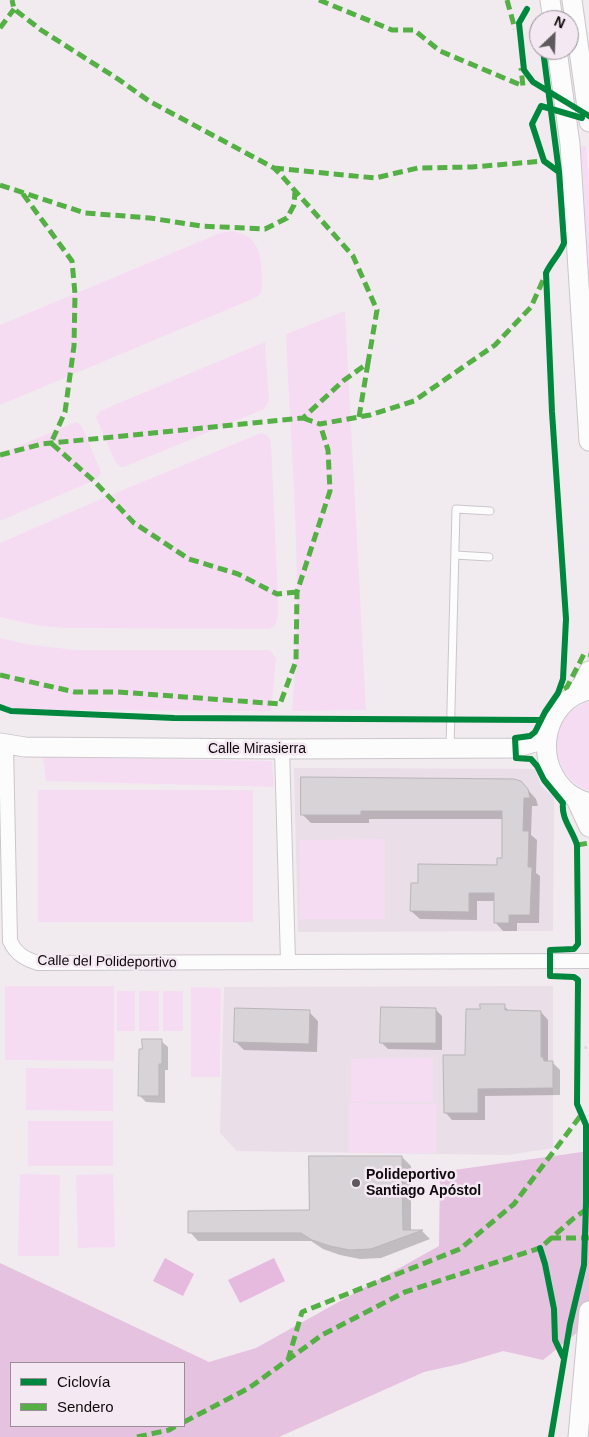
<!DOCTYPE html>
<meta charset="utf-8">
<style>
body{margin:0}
#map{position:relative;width:589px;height:1437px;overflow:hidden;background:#f1ebf0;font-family:Arial,sans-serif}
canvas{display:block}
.legend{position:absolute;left:10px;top:1362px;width:175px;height:65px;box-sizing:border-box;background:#f4e8f2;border:1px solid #988f96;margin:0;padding:6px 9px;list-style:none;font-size:15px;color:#0e0a0d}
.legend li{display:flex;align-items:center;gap:10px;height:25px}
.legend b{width:25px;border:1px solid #988f96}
.north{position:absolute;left:529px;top:10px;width:50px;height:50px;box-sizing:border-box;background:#f4e8f2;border:1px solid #988f96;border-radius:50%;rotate:24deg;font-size:14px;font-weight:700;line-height:20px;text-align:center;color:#0e0a0d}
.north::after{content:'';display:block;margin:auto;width:18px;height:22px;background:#5d595c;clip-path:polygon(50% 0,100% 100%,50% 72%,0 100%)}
</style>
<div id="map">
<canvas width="589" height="1437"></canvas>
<ul class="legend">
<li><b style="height:6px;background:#00873e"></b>Ciclovía</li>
<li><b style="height:6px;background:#54b044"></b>Sendero</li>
</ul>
<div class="north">N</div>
</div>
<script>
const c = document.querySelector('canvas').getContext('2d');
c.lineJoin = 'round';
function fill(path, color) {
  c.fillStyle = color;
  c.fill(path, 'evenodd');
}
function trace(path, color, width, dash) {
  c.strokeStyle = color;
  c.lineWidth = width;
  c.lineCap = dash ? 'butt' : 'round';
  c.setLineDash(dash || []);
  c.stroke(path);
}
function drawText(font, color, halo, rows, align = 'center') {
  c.font = font + ' Arial,sans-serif';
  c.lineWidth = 5;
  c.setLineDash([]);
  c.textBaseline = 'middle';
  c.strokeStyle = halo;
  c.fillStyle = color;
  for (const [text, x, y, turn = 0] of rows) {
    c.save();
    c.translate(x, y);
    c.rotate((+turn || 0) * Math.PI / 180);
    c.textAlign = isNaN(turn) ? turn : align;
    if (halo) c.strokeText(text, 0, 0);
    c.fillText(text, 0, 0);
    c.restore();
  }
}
const built = new Path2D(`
 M294,768L535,769L541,786L554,797L553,931L298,932Z
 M553,986V1148L508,1155L237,1151L220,1133L224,987Z`);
const green = new Path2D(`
 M581,146H586L589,186V283Z
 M232,231C258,235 261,253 262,275C262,283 264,291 257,297L0,405V325L220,233Z
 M345,311L366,710L292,711C304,585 291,460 286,334Z
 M265,342L269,401L264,409L124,467H121L116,463L97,420L96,417L100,411Z
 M76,422L81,425L100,469L101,473L97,479L0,521V454Z
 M261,433L267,435L271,441L278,597C277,609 281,623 270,629L63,628L35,625L0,617V543L94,502Z
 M0,638L31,645L77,650H269L272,652L276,659L271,711L45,710H18L0,706Z
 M589,701V791C561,781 547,746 564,720C570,711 580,705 589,701Z
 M43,757L272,761L274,787L46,781Z
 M38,790H253V922H38Z
 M385,839V919H300V840Z
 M5,986H114V1061L5,1060Z
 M191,987L221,988L220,1077H191Z
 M117,991H135V1031H117Z
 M139,991H159V1031H139Z
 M163,991H183V1031H163Z
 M433,1058V1102H351V1059Z
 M26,1068L113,1069V1111L26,1110Z
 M349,1103L436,1104V1153H349Z
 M28,1121H113V1166H28Z
 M20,1174L60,1175L59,1256H18Z
 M113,1174L115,1247L78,1248L76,1175Z`);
const forest = new Path2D(`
 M589,1151V1323L543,1360L503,1351L460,1364L424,1372L279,1437H0V1263L209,1362L256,1348L439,1246L440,1172ZM11,1363H184V1426H11Z`);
const water = new Path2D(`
 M165,1258L194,1274L183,1296L153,1281Z
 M274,1258L285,1281L240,1303L228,1280Z`);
const shadow = new Path2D(`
 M521,782L536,799L538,806H532L531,835L537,840L536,873L540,876L539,923H517V931H503L495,922V901H477V920L420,919L411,911L498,866L503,859V819H369V823H311L302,814Z
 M504,1006L510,1012H541L548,1020V1062H552L560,1070V1095L485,1096V1120H452L445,1112L467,1056L481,1010Z
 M435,1009L442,1016V1050L388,1049L381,1042Z
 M309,1012L318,1021L317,1052L244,1050L235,1041Z
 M161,1041L168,1047V1070H165V1103L146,1102L140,1096Z
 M402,1157L411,1166V1231H422L430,1239L381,1258L360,1259L340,1255L323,1249L311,1241H198L190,1232L310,1211Z`);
const building = new Path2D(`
 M301,777L514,779L521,781L528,789L530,798H524L523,831H529L528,867H532L530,915H509V923H494V893H469V912L410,911L411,883H418V864L497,865V858H502V811H361V815H301Z
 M480,1004H505V1010L541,1011V1057H543L544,1061H553V1088L478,1089V1113H444L443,1055H465L466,1009H480Z
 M381,1007L436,1008V1043H380Z
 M235,1008L310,1010L309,1044L234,1042Z
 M142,1039H162V1064H159V1096H138L139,1049H142Z
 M309,1156H402L403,1230H423L371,1249L350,1250L330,1246L312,1240L301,1233H188V1211L309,1210Z`);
const path = new Path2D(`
 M578,1047L589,1048`);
const lane = new Path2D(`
 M455,555L489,557
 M450,748L456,509L490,511`);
const street = new Path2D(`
 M6,745L10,941C16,954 25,959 38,963L288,962L282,749
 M288,962L589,961`);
const secondary = new Path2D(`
 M550,0L553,20
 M572,0L589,122
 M557,50L570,144L589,441
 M589,690C545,700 533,757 563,788C570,796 579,800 589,803
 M572,697L583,684L589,671
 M0,743L25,747L282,749L514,748L535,742L547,735
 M576,799L589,827
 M578,1437L589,1311`);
const quiet = new Path2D(`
 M319,0L392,30H414L440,51L523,86L521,68
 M507,0L515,29
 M0,28L14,9
 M274,168L375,178L418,168L472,167L544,161
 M0,185L85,213L150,218L201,226L265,229L287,218L294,205L295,191
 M23,194L72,261L75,294L74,346L65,412L51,443L94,481L134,523L189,559L238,574L277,594L297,592
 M359,417L368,363
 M303,418L320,424L370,415L414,401L495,345L531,307L544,278
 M0,455L42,444L303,418L343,381L368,363L377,310L353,256L282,176L274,168L149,101L118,79L41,30L14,9L12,0
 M0,675L75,692H118L280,704L296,661L297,592L330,491L328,450L320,424
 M564,689L567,687L584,654L589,655
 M577,845L589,843
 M551,1238H589
 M288,1360L302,1312L460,1249L514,1204L581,1115
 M184,1422L249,1388L322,1335L405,1292L540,1248L574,1218L587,1209
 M137,1437L169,1430L176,1426`);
const cycleway = new Path2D(`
 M527,9L519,23L524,70L533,82L589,116
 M543,50L559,172L564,243C560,254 551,262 546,273L552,412L566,619L563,679L558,693L545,712L535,732L530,736L515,738L516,758L531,759L537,766L544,780L563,803C561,819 572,829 577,845L578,944L574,949L550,950V976L574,977L578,980L577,1104L586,1125V1203L584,1265L570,1324L551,1437
 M559,172L544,161L532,124L541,106L582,118
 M0,707L11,711L174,718L541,720
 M540,1248L545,1264L554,1309L555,1340L564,1359`);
const markers = [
 [356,1183,5,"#5d595c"]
];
const streetNames = [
 ["Calle Mirasierra",257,749],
 ["Calle del Polideportivo",107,962,1]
];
const poiNames = [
 ["Polideportivo",366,1175],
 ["Santiago Apóstol",366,1191]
];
fill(built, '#eadee8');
fill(green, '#f6dcf2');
fill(forest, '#e5c2df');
fill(water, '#e5bade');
fill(shadow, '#0003');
fill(building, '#d8d3d7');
trace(building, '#b9b5b9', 1);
trace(lane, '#cbc6ca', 9);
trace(street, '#cbc6ca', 16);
trace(secondary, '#cbc6ca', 21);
trace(path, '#d8d7d8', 2.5, [2.5, 4]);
trace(lane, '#fdfcfd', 7);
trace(street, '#fdfcfd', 14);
trace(secondary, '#fdfcfd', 19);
trace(quiet, '#54b044', 5, [10, 5]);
trace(cycleway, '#00873e', 6);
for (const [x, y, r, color] of markers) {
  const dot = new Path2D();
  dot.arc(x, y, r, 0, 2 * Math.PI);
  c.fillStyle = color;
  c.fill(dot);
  trace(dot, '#f4e8f2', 2);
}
drawText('14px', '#0e0a0d', '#f4e8f2', streetNames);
drawText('bold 14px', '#0e0a0d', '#f4e8f2', poiNames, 'left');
</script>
